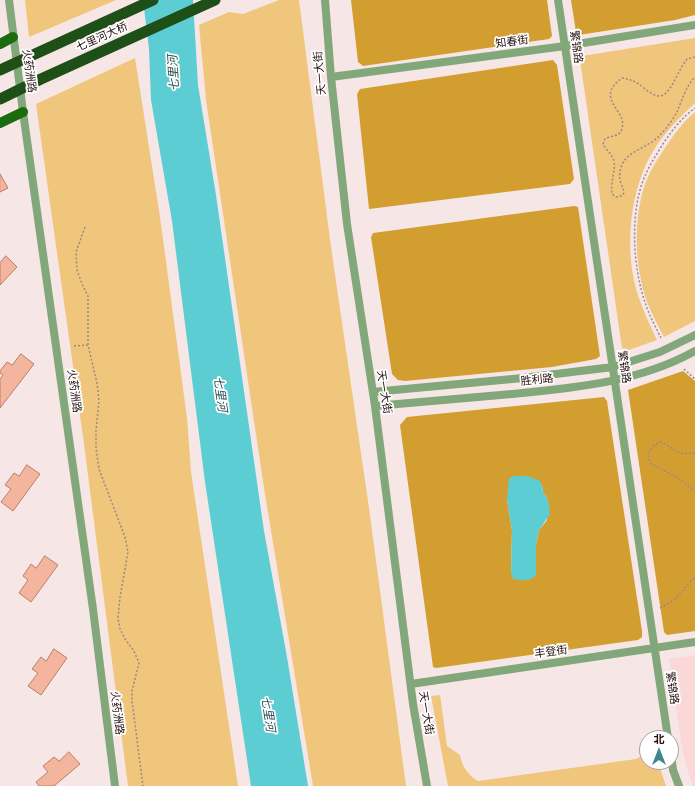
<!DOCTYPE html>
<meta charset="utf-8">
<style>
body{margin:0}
#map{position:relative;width:695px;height:786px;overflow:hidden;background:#f6e7e6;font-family:Inter,"Noto Sans SC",sans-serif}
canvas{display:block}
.north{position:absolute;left:639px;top:730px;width:40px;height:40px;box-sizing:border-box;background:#fff;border:1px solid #a89f9f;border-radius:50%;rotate:0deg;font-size:11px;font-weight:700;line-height:16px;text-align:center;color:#260e0e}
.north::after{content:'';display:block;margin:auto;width:14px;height:18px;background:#3e868b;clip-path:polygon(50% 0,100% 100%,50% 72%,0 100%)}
</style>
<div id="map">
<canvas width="695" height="786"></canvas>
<div class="north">北</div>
</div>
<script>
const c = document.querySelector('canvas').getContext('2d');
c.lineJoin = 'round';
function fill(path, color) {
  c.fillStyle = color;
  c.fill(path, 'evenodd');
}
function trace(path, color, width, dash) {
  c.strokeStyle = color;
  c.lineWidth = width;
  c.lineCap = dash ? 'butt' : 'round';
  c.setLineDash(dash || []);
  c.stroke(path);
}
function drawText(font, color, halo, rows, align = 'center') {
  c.font = font + ' Inter,"Noto Sans SC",sans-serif';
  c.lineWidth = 3.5;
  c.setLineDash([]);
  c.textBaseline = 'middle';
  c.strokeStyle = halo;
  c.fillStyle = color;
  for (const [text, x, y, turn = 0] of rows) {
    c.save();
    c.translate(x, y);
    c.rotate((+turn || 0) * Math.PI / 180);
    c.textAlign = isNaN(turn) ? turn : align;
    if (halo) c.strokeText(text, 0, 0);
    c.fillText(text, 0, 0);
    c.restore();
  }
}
const built = new Path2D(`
 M695,655V786H693L687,769L682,748L669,659Z`);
const green = new Path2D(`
 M25,0H116L29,37Z
 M279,0H299L331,247L369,508L406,786H313L264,488L206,100L199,25L229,12L243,14Z
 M695,38V103C680,117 666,131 655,148C629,188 623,253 639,298C644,312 650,326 657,340L626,351L622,348L580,60L582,56Z
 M135,58L160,217L187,418L191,472L238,786H128L84,444L36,104Z
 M695,112V321L664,337C658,326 652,314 647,302C635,266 633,223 644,187C649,172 658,158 667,145C675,133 684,121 695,112Z
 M440,695L447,746L460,755C462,767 468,775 478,781L636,759L647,753V762H658L666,786H448L431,696Z`);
const forest = new Path2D(`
 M351,0H547L552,36L549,39L363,66L358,62Z
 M571,0H695V15L675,20L579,35L576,32Z
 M553,60L557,65L574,179L570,184L369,209L357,94L360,89Z
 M574,206L578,207L600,356L596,359L552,367L405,381L398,380L392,374L371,237L373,233Z
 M683,371L695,381V631L667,635L664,632L628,390Z
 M604,397L607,401L642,631V637L638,640L436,668L433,667L400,425L407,417ZM542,485L543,492L548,500L547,520L539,530L536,544V575L511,572L512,530L507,500Z`);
const water = new Path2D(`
 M143,0H193L198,85L216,195L264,531L287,657L308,786H251L205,482L172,221L151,100L149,49Z
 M515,476H526L539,480L542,485L543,492L548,500L550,514L539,530L536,544V575C530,582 522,580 513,579L511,572L512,530L507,500L509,478Z`);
const building = new Path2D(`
 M0,174L8,188L0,192Z
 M6,256L17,267L0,285V263Z
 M21,354L34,364L0,408V379L3,375L0,373V371L7,362L12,365Z
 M27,465L40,474L13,511L1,502L11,489L5,485L14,473L19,476Z
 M45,556L58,565L31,602L19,593L28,580L23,576L31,564L36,568Z
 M54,649L67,658L41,695L28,686L38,673L32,669L41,657L46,661Z
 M69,752L80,764L54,786H39L36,782L48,772L43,766L54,757L59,761Z`);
const path = new Path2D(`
 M695,57L687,59C679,69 675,83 667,92C657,103 646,88 637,83C632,80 628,79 622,78C592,100 631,111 621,131C619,136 610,136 605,139L603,144C606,150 612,154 614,161C616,171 610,182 612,194L616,197C630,196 621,187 620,179C619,173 621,165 624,161C633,149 651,146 661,134C667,128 673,119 677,112C682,100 686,86 695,77
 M85,227L76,252L77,270L82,284L88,296V345L97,383L99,401L96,431V448L99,469L125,537L128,552L120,597L118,618L120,629L125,639L134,651L139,663L132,691V701L143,786
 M661,338C656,328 650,317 646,305C633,270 629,212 645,176C649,166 655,157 661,147C670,133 681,118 695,108
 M74,346L88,345
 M684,369L695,379
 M695,453C675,456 676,448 660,442C653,445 651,449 648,456L651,464L678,478L695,491
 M660,608L674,600L695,577`);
const minor = new Path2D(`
 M9,0L23,112L93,609L115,786
 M325,0L331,77L347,224L375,406L413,704L427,786
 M558,0L668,738
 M331,77L565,46L695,25
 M373,392L523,378L613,367L660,352L695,335
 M375,406C421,402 466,398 512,394C574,388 640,382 695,351
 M411,684L695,642
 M671,755L673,770L679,786`);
const major = new Path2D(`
 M0,44L13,37
 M0,123L23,112`);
const highwayBridge = new Path2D(`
 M0,70L153,0
 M0,99L41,79L215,0`);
const streetNames = [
 ["七里河大桥",102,37,-24],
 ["知春街",512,42,-8],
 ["繁锦路",576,47,82],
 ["火药洲路",29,71,82],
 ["天一大街",320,73,-95],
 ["繁锦路",624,367,81],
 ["胜利路",537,380,-6],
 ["火药洲路",74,391,82],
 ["天一大街",384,392,81],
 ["丰登街",551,652,-8],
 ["繁锦路",672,688,81],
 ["火药洲路",117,713,83],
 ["天一大街",426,713,81]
];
const waterNames = [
 ["七里河",174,73,-94],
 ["七里河",220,394,82],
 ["七里河",268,714,81]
];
fill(built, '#f9d8d7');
fill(green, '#efc67c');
fill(forest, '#d39e30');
fill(water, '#5dcdd4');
fill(building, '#f4b59e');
trace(building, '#b97e68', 1);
trace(path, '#9b8888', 1.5, [2, 2]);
trace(minor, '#81a77b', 8);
trace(major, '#1d6b0f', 10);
trace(highwayBridge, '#1e4f17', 11);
drawText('11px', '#260e0e', '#fff', streetNames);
drawText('italic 12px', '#2b4d4f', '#fff', waterNames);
</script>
